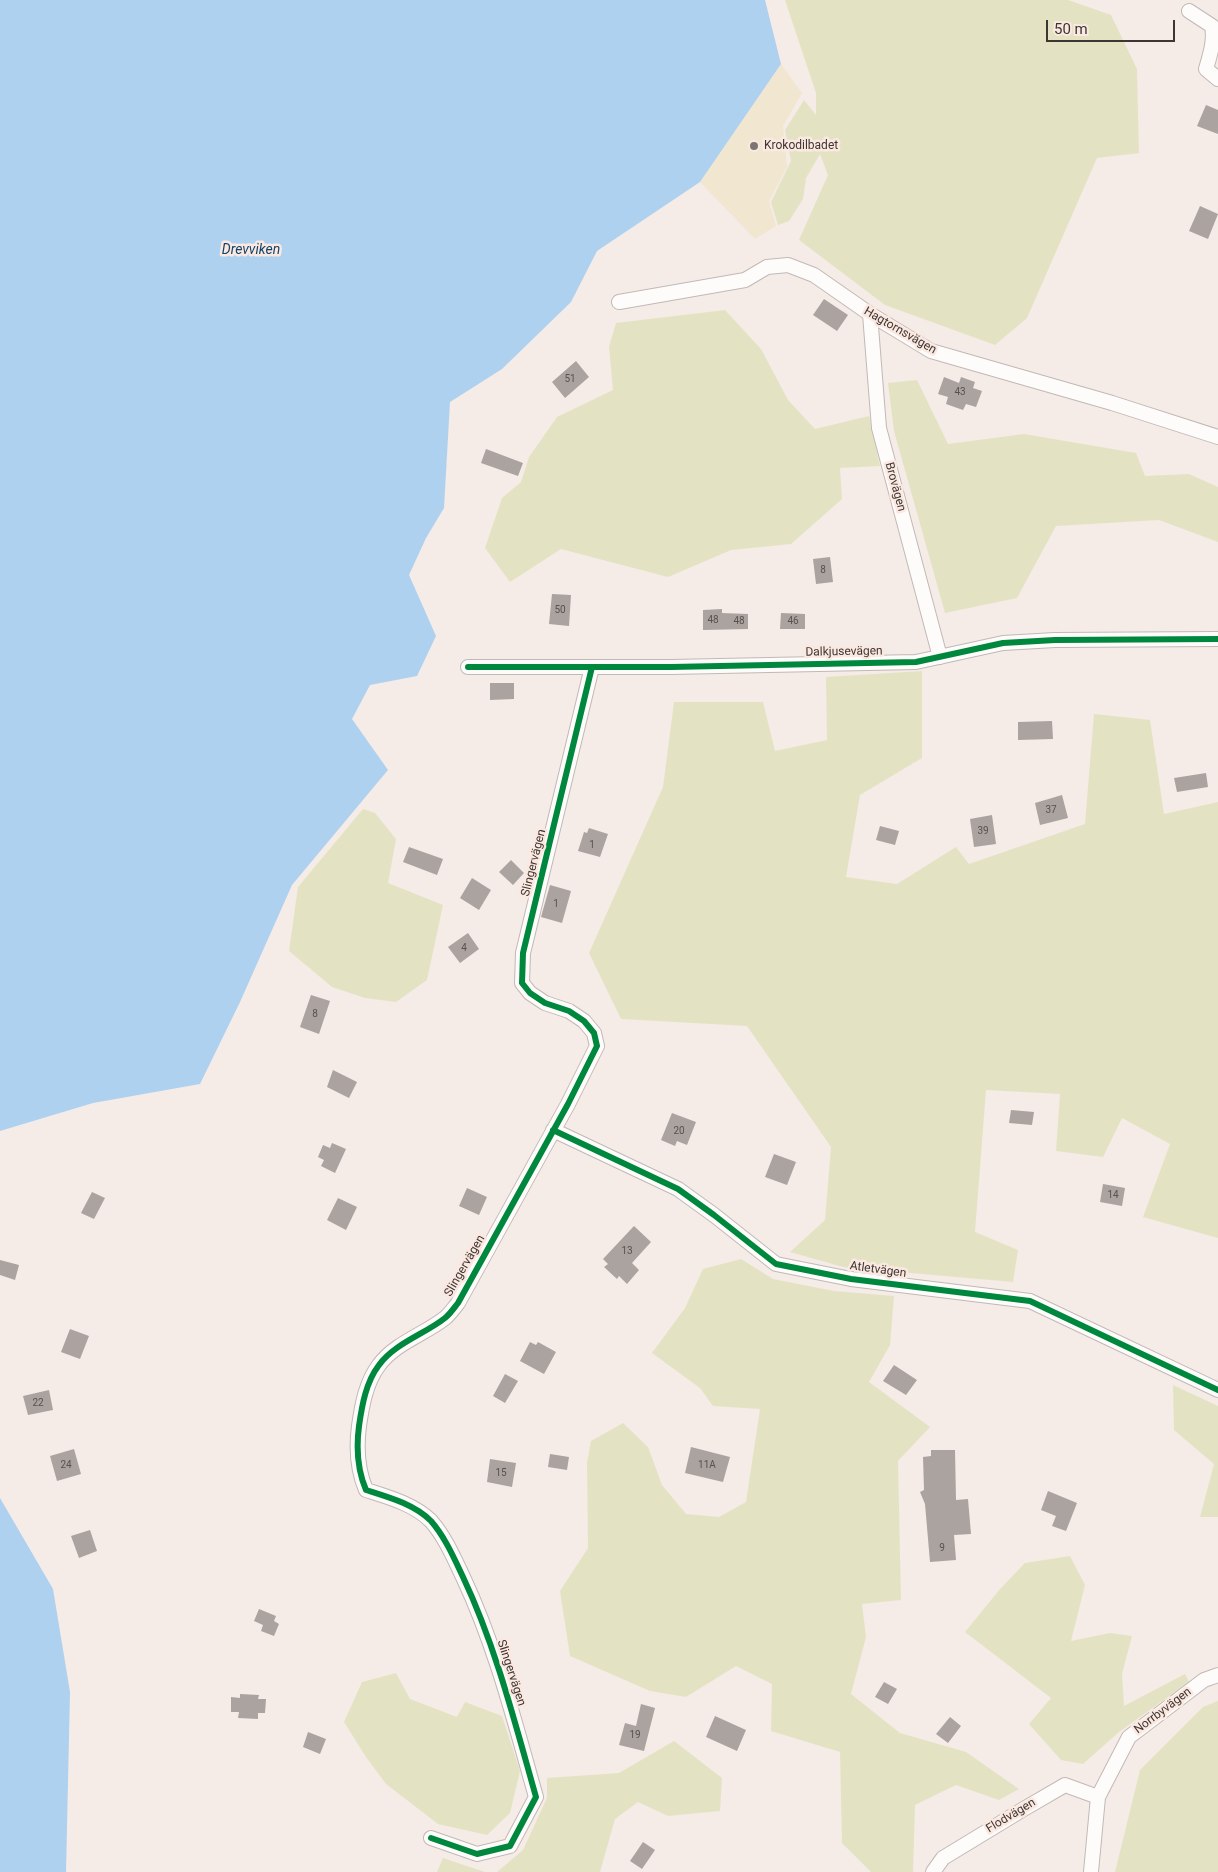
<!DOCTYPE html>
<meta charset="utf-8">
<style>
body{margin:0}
#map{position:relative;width:1218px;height:1872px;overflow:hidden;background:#f5ebe7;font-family:Roboto,sans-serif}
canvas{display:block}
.scale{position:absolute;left:1046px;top:20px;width:129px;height:22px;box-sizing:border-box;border:2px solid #3d3633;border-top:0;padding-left:6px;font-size:15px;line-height:18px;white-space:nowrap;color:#3d3633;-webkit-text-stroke:4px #fbe9e1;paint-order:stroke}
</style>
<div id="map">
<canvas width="1218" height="1872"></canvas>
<div class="scale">50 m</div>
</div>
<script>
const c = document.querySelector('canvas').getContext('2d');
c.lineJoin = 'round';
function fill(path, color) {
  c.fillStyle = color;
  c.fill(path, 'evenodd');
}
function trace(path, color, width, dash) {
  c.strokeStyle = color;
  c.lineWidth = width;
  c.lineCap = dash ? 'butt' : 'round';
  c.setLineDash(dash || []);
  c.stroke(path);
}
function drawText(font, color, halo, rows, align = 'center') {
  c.font = font + ' Roboto,sans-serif';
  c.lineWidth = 5;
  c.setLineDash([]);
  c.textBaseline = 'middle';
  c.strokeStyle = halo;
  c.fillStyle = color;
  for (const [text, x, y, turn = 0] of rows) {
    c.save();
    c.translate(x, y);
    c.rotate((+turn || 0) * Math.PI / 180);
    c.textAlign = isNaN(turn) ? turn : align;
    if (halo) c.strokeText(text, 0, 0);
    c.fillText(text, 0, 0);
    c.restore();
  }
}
const green = new Path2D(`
 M785,0H1068L1111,15L1137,69L1139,153L1097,158L1027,318L995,345L885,305L799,240L828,175L820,154L806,178L803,199L789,221L778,225L771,202L791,161L785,130L804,100L816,115V93Z
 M725,310L761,349L788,400L815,429L869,416L880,466L840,468L842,499L791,544L731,550L668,577L561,549L510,582L485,548L502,498L521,482L529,457L557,417L613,390L609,347L616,323Z
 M917,380L948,444L1024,434L1136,453L1145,476L1189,474L1218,487V542L1159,520L1056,526L1017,598L945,613L894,431L888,383Z
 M922,671V758L860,795L846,877L897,884L956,847L969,864L1085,824L1094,714L1150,720L1164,814L1218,802V1238L1143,1217L1170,1144L1122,1118L1103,1157L1056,1151L1060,1094L986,1090L975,1232L1018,1250L1013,1282L843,1267L790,1252L825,1220L831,1147L747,1026L621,1019L589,953L663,787L674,702H763L775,751L827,740L826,677Z
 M363,809L375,813L396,839L388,883L443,905L427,980L396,1002L365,998L332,987L289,951L298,887Z
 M741,1259L773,1279L834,1291L894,1296L890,1345L869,1382L930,1427L898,1461L901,1600L862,1604L866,1637L851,1694L900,1733L966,1752L1019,1789L999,1800L956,1785L915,1805L913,1872H871L842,1843L840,1752L771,1731L772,1684L736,1666L686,1697L650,1691L570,1656L560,1591L588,1548L587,1463L591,1441L623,1423L648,1447L662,1485L686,1514L719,1517L746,1502L760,1409L713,1406L700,1388L652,1353L685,1308L703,1269Z
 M1173,1385L1218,1406V1517H1200L1214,1464L1174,1430Z
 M1070,1556L1085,1585L1071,1641L1110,1633L1132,1636L1122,1674L1124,1706L1185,1674L1189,1682L1119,1732L1083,1764L1061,1760L1029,1724L1051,1698L965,1632L1000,1589L1025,1563Z
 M396,1673L410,1699L457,1717L465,1702L502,1716L520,1771L510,1813L487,1835L438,1824L386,1784L366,1757L344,1722L362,1682Z
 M1218,1701V1872H1115L1140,1770L1203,1707Z
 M674,1741L722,1778L720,1811L668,1816L638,1802L615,1819L600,1872H497L523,1850L547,1798V1778L619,1773Z
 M443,1858L485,1872H437Z`);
const sand = new Path2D(`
 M781,64L802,93L783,126L787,167L769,201L776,226L755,239L700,182Z`);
const water = new Path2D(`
 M0,0H765L781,64L700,182L597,251L571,302L502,369L450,402L444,508L426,538L409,575L436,636L417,676L370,685L352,719L388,770L292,885L240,1002L200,1084L93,1103L0,1131Z
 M0,1498L53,1589L70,1692L66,1872H0Z`);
const building = new Path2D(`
 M1206,105L1218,110V134L1197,126Z
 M1200,206L1218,214L1208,239L1189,231Z
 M824,299L848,315L837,331L813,315Z
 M576,361L589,377L565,398L552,382Z
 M944,377L959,383L961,377L975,382L973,388L982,391L976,407L966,404L963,410L946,404L948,397L938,394Z
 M486,449L523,463L518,476L481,463Z
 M830,557L833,582L816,584L813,559Z
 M552,594L571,595L569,626L549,624Z
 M722,609V613L748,614V629L703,630V610Z
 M781,613L805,614V629H780Z
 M490,683H514V699L490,700Z
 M1052,721L1053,739L1018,740V722Z
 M1206,773L1208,787L1177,792L1174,778Z
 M1062,795L1068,818L1040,825L1035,803Z
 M992,815L996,844L974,847L970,819Z
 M880,826L899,831L895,845L876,840Z
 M589,828L608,834L600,857L578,851L584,832L587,833Z
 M409,847L443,859L437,875L403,862Z
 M511,860L524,873L513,885L499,872Z
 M472,878L491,890L479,910L460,898Z
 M550,885L571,891L562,923L541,917Z
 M468,933L479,949L460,963L448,947Z
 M311,995L330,1001L319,1034L300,1027Z
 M333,1070L357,1082L349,1098L327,1087Z
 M1011,1110L1034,1112L1032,1125L1009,1123Z
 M672,1113L696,1122L687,1145L677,1141L675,1146L661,1140Z
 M332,1143L346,1149L335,1173L321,1166L324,1160L318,1157L323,1145L330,1148Z
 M774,1154L796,1162L787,1185L765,1177Z
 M1103,1184L1125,1188L1122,1206L1100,1202Z
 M467,1188L487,1197L479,1215L459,1206Z
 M92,1192L105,1198L94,1219L81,1213Z
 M338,1198L357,1207L346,1230L327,1220Z
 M634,1226L651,1242L632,1263L639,1270L627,1284L619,1276L617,1279L604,1267L608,1264L603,1259Z
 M0,1260L19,1265L15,1280L0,1275Z
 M70,1329L89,1336L80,1359L61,1352Z
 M530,1342L536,1345L538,1342L556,1352L544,1374L520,1361Z
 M894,1365L917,1380L906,1395L883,1381Z
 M505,1374L518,1381L505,1403L493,1396Z
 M49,1390L53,1410L28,1415L23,1396Z
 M691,1447L730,1457L723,1482L685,1473Z
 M74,1449L81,1474L57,1481L50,1456Z
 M931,1450H955L956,1500L968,1499L971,1534L954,1535L956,1560L930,1562L925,1504L920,1492L924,1490L923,1457L931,1456Z
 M550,1454L569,1457L567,1470L548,1467Z
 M490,1459L516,1463L512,1487L487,1482Z
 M1048,1491L1077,1503L1066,1531L1052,1526L1056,1516L1041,1510Z
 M90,1530L97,1551L79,1558L71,1536Z
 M259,1609L276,1616L274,1621L279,1624L274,1636L261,1631L263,1625L254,1621Z
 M884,1682L897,1689L888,1704L875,1697Z
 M240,1694L259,1695L258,1699H266L265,1713H258V1719L238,1718L239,1712H231V1697L240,1698Z
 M641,1704L655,1708L644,1751L619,1745L625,1723L636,1726Z
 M715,1716L746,1730L737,1751L706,1737Z
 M950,1717L961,1726L948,1743L936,1734Z
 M308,1732L326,1739L320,1754L303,1747Z
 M643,1842L655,1850L642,1869L630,1861Z`);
const street = new Path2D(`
 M1189,11L1212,26C1215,40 1210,55 1206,69L1218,79
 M619,302L745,280L767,267L788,265L814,275L870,314L931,351L1112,403L1218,437
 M870,314L879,428L940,657
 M468,667H671L916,662L1003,643L1055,640L1218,639
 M553,1130L678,1189L714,1215L776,1264L851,1279L1030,1301L1218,1390
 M431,1838L477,1854L510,1846L536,1797C515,1723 496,1647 463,1577C454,1558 445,1537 431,1521C414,1504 388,1497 366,1490C357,1469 356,1449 359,1426C362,1405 366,1382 379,1365C395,1343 425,1334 445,1318C450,1314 454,1308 458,1303L568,1104L597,1046L594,1033L584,1021L569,1011L545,1003L530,993L522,983L523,953L592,667
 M933,1872L943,1858L1022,1810L1065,1785L1098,1797
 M1091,1872L1098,1797L1129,1737L1204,1680L1218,1675`);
const cycleway = new Path2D(`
 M468,667H671L916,662L1003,643L1055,640L1218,639
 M553,1130L678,1189L714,1215L776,1264L851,1279L1030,1301L1218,1390
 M431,1838L477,1854L510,1846L536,1797C515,1723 496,1647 463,1577C454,1558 445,1537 431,1521C414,1504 388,1497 366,1490C357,1469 356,1449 359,1426C362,1405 366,1382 379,1365C395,1343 425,1334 445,1318C450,1314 454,1308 458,1303L568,1104L597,1046L594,1033L584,1021L569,1011L545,1003L530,993L522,983L523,953L592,667`);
const markers = [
 [754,146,5,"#7d7572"]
];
const numberNames = [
 ["51",570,379],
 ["43",960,392],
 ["8",823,570],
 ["50",560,610],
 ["48",713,620],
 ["48",739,621],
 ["46",793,621],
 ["37",1051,810],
 ["39",983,831],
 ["1",592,845],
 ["1",556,904],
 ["4",464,948],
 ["8",315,1014],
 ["20",679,1131],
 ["14",1113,1195],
 ["13",627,1251],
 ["22",38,1403],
 ["24",66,1465],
 ["11A",707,1465],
 ["15",501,1473],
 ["9",942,1548],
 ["19",635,1735]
];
const poiNames = [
 ["Krokodilbadet",764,146]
];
const streetNames = [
 ["Hagtornsvägen",900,331,30],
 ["Brovägen",895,487,75],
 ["Dalkjusevägen",844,652,-1],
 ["Slingervägen",534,863,-76],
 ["Slingervägen",465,1266,-60],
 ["Atletvägen",878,1270,8],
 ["Slingervägen",511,1673,72],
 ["Norrbyvägen",1163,1711,-37],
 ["Flodvägen",1011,1816,-31]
];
const waterNames = [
 ["Drevviken",251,250]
];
fill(green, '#e3e3c4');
fill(sand, '#f1e7d0');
fill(water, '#aed1ef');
fill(building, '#aba3a0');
trace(street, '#c1b9b6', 16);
trace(street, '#fefcfb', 14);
trace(cycleway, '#00873e', 6);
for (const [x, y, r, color] of markers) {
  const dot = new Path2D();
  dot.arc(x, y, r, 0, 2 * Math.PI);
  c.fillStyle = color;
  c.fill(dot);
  trace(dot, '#fbe9e1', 2);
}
drawText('10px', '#58514e', null, numberNames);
drawText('12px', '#3d3633', '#fbe9e1', poiNames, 'left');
drawText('12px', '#3d3633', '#fbe9e1', streetNames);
drawText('italic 14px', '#13456a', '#fbe9e1', waterNames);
</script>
